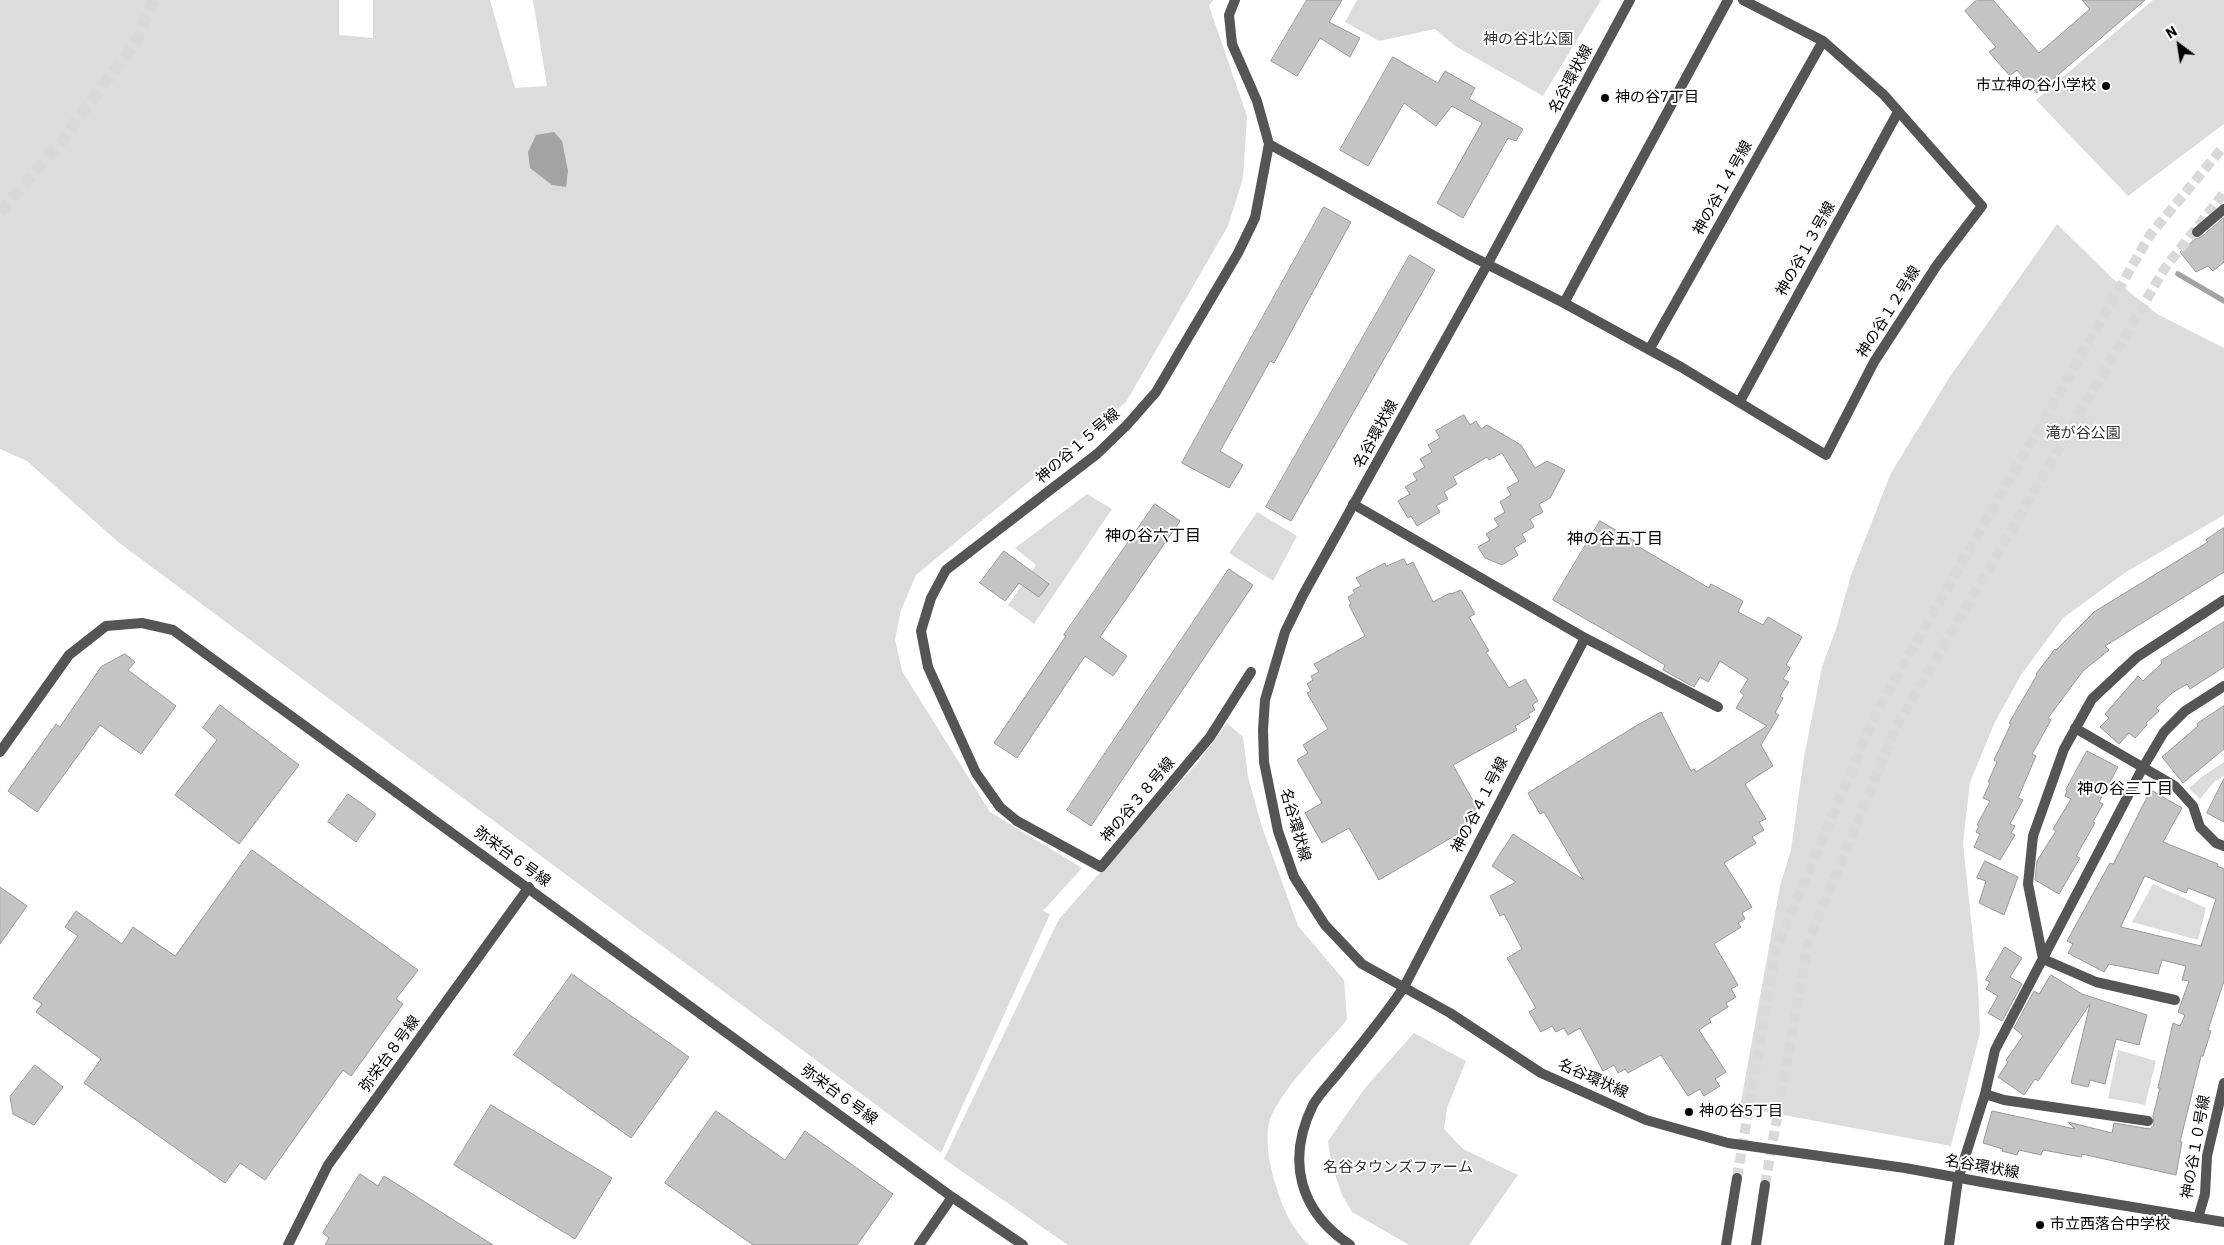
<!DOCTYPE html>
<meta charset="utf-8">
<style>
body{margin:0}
#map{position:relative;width:2224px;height:1245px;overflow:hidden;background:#fff;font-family:"IBM Plex Sans",sans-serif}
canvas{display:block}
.north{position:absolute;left:2154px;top:20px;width:50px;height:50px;-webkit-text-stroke:4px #fff;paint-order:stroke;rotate:329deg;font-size:14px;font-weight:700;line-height:20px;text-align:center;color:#000}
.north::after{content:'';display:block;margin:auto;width:18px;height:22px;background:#000;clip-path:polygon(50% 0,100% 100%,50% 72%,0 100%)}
</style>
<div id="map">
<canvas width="2224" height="1245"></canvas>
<div class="north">N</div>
</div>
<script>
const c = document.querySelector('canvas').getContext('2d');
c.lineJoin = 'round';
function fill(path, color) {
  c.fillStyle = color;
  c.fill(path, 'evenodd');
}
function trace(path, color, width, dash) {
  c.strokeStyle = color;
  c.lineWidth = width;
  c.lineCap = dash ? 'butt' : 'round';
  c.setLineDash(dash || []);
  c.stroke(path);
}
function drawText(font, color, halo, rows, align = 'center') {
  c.font = font + ' "IBM Plex Sans","Noto Sans JP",sans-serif';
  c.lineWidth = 4;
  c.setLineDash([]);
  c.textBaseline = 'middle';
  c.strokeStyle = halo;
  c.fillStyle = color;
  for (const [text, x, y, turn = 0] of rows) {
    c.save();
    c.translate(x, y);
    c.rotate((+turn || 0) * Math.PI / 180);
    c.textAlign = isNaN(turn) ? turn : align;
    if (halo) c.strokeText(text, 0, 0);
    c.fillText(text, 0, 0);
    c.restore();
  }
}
const green = new Path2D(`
 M0,0H339V35L373,38V0H490L515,88L547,86L533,0H1213L1209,6L1247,116L1243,178L1228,226L1126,402L916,575L901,610L895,640L902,671L990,812L1082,868L1043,911L1050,914L941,1153L118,542L27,461L0,449Z
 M1357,0H1601L1543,96L1455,46L1435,29L1379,41L1345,22Z
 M2153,0H2224V124L2128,196L2036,100Z
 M2057,224L2112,278L2157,314L2224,348V515L2126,572L2063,618L2021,675L1995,722L1970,782L1963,843L1978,985L1980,1033L1951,1146L1740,1107L1780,886L1791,850L1804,757L1822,667L1836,629L1851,575L1891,473L1949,378Z
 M1087,494L1112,509L1034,624L1008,605L1036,565L1015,548Z
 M1257,512L1297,536L1273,581L1229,553Z
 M1227,723L1243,737L1248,777L1261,824L1298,926L1344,980L1347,1020C1325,1046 1281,1090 1270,1119C1264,1138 1270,1168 1276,1186C1282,1207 1293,1231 1309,1245H1068L944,1159L1059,919L1199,761Z
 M2224,762V776L2215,781L2200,799L2189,788L2203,776Z
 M2153,884L2206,908L2198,940L2132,922Z
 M1414,1033L1466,1061L1447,1108L1444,1129L1463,1149L1518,1175L1469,1245H1409L1352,1212L1342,1195L1331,1162L1328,1141L1365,1088Z
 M2118,1050L2156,1061L2145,1105L2108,1098Z`);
const water = new Path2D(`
 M554,132L562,141L568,171L566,187L552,185L530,168L528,152L536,135Z`);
const stream = new Path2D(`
 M2178,274L2224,301`);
const building = new Path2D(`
 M1307,0H1342L1329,22L1360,38L1350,57L1320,38L1297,76L1271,61Z
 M1977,0H1993L2039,53L2090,9L2082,0H2145L2037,93L2017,70L2010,76L1989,52L1996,47L1965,11Z
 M1393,57L1438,83L1445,71L1475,88L1469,99L1523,129L1516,141L1508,138L1463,218L1437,203L1482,123L1452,106L1436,126L1404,103L1368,166L1340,150Z
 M1324,207L1351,222L1274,363L1270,361L1220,451L1243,465L1229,488L1182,463Z
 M2224,218V262L2213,271L2208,266L2196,272L2180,252L2195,239L2201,237Z
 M1410,255L1435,270L1291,521L1266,507Z
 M1464,415L1470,425L1476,421L1481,429L1487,425L1521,445L1535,468L1547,461L1565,470L1550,498L1539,504L1543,512L1530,519L1534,527L1522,534L1526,541L1514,548L1518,555L1502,565L1485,558L1478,547L1490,540L1486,534L1499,526L1494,519L1505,512L1500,502L1511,495L1507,488L1519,481L1502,453L1489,460L1487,457L1453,477L1457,484L1444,492L1448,499L1436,506L1440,512L1417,526L1411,516L1408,518L1398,501L1410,494L1405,487L1417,480L1413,474L1425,467L1420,459L1432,452L1428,445L1440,438L1436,431Z
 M1155,504L1180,521L1100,637L1127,656L1113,676L1085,656L1017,758L994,743L1066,636L1064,635Z
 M1600,521L1635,541L1634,544L1709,588L1711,584L1743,601L1738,612L1763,625L1768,617L1802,637L1786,665L1790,668L1783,679L1789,682L1780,696L1783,698L1775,713L1779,715L1761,745L1773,766L1745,784L1766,819L1759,822L1764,830L1752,837L1756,843L1724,863L1752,907L1742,913L1745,919L1738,923L1741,927L1714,944L1738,985L1731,989L1736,997L1726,1003L1728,1007L1709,1019L1711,1022L1699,1030L1726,1072L1715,1079L1720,1086L1704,1096L1700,1089L1688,1096L1661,1055L1628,1073L1625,1069L1618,1073L1614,1065L1603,1071L1580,1028L1568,1035L1564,1028L1556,1032L1552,1026L1541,1032L1529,1012L1536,1008L1507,958L1522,949L1504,914L1500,916L1490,896L1516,882L1492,866L1513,834L1584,880L1544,812L1540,814L1528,793L1634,727L1661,712L1691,771L1694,769L1696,772L1767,726L1736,708L1744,695L1740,692L1748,679L1720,661L1708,682L1700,677L1694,687L1663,670L1665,665L1553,600Z
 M2224,528V572L2105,646L2109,650L2083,671L2048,718L2051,720L2032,754L2036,756L2018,798L2023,800L2010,824L2015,826L2011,833L2015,835L2000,860L1974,847L1980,834L1976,832L1979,826L1977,825L1990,801L1983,798L1990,783L1988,782L1997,762L1994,760L2011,724L2009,723L2037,675L2036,674L2055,649L2056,650L2094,612L2208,542L2206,540Z
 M1004,551L1049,584L1039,597L1019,583L1005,601L980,583Z
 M1404,559L1407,565L1413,562L1433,602L1450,593L1451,594L1461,590L1475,614L1469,617L1489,651L1486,652L1509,688L1525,679L1538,701L1532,705L1535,710L1528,714L1530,717L1515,726L1517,730L1453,765L1477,808L1474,810L1476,815L1469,819L1473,825L1379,880L1349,828L1322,843L1305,813L1322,803L1297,760L1308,753L1303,745L1328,729L1307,693L1311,691L1307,684L1313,680L1311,676L1319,672L1314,664L1365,636L1349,605L1351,604L1348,597L1355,593L1353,590L1361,586L1356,578L1385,563L1386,566Z
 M1229,569L1253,585L1091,826L1067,810Z
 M2224,622V667L2190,689L2187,684L2172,693L2156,708L2159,711L2146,723L2147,725L2135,738L2129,733L2119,744L2100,727L2109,718L2105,714L2138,676L2143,681L2162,663L2161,661Z
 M125,654L135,662L128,670L176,706L141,754L100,725L37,812L8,791L56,724L60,727L101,667Z
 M220,705L299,765L239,844L175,795L217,740L203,728Z
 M2224,706V749L2183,783L2162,757L2198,726L2197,724Z
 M2087,751L2118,767L2099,802L2103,804L2093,822L2095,823L2076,856L2080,858L2059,894L2035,880L2037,861L2056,831L2053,829L2071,799L2065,796L2067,791L2066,790Z
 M2224,779V822L2207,813Z
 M2151,790L2182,808L2163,842L2218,864L2217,866L2224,869V981L2208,1030L2211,1031L2203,1056H2201L2180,1142H2182L2176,1175L2082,1154L2081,1157L2043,1150L2041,1155L2019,1150L2017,1155L2002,1151L2003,1149L1983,1143L1992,1111L2075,1129L2068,1122L2112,1133L2114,1123L2150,1129L2154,1125L2153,1116L2160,1088H2158L2173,1023L2180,1026L2185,1015L2178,1012L2189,981L2182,980L2186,966L2162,960L2158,974L2109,964L2104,972L2068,953L2073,944L2067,941L2110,863L2113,864ZM2145,876L2186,893L2188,888L2216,899L2201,946L2121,927Z
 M348,794L376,814L356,842L328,822Z
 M252,850L418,970L396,999L403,1004L351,1076L343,1070L265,1180L240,1163L225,1183L84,1083L101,1059L36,1012L42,1004L33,998L78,936L65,927L76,911L122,944L133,927L175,956Z
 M1985,861L2018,877L2004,915L1979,903L1986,881L1977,878Z
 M0,887L27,906L0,944Z
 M2005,947L2022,958L2010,977L2022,984L2002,1021L1988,1013L1998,996L1986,989L1990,982L1986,980Z
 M572,974L689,1057L631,1138L514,1055Z
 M2051,975L2082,994L2147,1015L2139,1045L2116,1039L2105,1084L2090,1080L2088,1087L2071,1083L2090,1004L2038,1081L2035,1079L2024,1095L1998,1077L2008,1062L2006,1060L2023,1036L2014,1028L2034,991L2039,994Z
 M35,1065L63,1087L34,1125L13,1114L10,1097Z
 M491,1105L612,1178L575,1239L454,1165Z
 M716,1111L785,1160L805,1131L893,1194L857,1245H753L665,1183Z
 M360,1174L378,1186L384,1176L493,1245H325L329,1238L323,1233Z`);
const tertiaryTunnel = new Path2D(`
 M1737,1178L1776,948L1878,709L2150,235L2224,146
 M1765,1185L1808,943L1895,729L2165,268L2224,193`);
const primaryTunnel = new Path2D(`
 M0,212L60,143L137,40L153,0`);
const pedestrian = new Path2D(`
 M1017,821L1101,867L1210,737L1251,672`);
const minor = new Path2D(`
 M1269,144L1467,254L1564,303L1681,367L1826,455L1874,362L1937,265L1982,206L1884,95L1823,41L1743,0
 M2197,232L2224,209
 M1564,303L1728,0
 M1649,350L1823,41
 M1740,401L1898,112
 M1353,504L1585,638L1404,987
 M1585,638L1718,707
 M2075,728L2175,786L2193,806L2200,827L2216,843L2224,846
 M1017,821L1000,807L976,773L928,667L921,631L931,598L946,570L1097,454L1127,425L1156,392L1238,253L1255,218L1269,144L1257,101L1232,44L1229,15L1235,0
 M2175,1000L2096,982L2043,959L2028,884L2033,836L2064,749L2092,699L2137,657L2224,600
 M1985,1094L2004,1100L2148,1121
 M1958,1179L1985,1094L1995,1050L2142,769L2164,732L2185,711L2224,686
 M2198,1218L2205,1194L2207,1156L2224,1083`);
const tertiary = new Path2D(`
 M1630,0L1487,265L1303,595L1285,632L1265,700L1263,730L1264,762L1278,831L1294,877L1325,925L1362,964L1450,1013L1541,1073L1646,1120L1728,1143L1905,1168L1993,1184L2224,1222
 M0,752L69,655L106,626L142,623L173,630L952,1197L1023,1245
 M288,1245L328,1165L529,887
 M919,1245L952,1197
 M1350,1245C1299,1211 1286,1160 1313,1105C1319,1094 1330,1083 1339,1072C1361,1044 1384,1017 1404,987
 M1726,1245L1737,1178
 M1756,1245L1765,1185
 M1949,1245L1958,1179`);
const markers = [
 [2106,86,5,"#000"],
 [1605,98,5,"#000"],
 [1689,1112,5,"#000"],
 [2040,1225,5,"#000"]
];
const parkNames = [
 ["神の谷北公園",1528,40],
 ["滝が谷公園",2083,434],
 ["名谷タウンズファーム",1398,1168]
];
const streetNames = [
 ["名谷環状線",1571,79,-62],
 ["神の谷１４号線",1723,188,-61],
 ["神の谷１３号線",1806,249,-61],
 ["神の谷１２号線",1889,312,-58],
 ["名谷環状線",1376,434,-61],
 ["神の谷１５号線",1078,446,-41],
 ["神の谷３８号線",1138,800,-50],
 ["神の谷４１号線",1480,805,-63],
 ["名谷環状線",1295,825,74],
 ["弥栄台６号線",512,857,36],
 ["弥栄台８号線",390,1054,-54],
 ["名谷環状線",1593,1079,24],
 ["弥栄台６号線",839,1095,36],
 ["神の谷１０号線",2196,1147,-80],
 ["名谷環状線",1982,1167,10]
];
const poiNames = [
 ["市立神の谷小学校",2096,86,"right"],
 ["神の谷7丁目",1615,98],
 ["神の谷5丁目",1699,1112],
 ["市立西落合中学校",2050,1225]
];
const neighbourhoodNames = [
 ["神の谷六丁目",1153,536],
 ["神の谷五丁目",1615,539],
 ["神の谷三丁目",2125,789]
];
fill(green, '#dcdcdc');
fill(water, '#a3a3a3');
trace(stream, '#a3a3a3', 5.5);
fill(building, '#c4c4c4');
trace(building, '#999', 1);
trace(tertiaryTunnel, '#d9d9d9', 10, [10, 5]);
trace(primaryTunnel, '#d9d9d9', 12, [12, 6]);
trace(pedestrian, '#555', 10);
trace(minor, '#555', 10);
trace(tertiary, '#555', 10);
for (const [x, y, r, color] of markers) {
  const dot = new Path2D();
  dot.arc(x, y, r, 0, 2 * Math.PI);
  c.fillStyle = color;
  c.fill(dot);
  trace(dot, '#fff', 2);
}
drawText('15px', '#333', '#fff', parkNames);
drawText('15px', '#000', '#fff', streetNames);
drawText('15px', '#000', '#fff', poiNames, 'left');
drawText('16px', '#000', '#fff', neighbourhoodNames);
</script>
